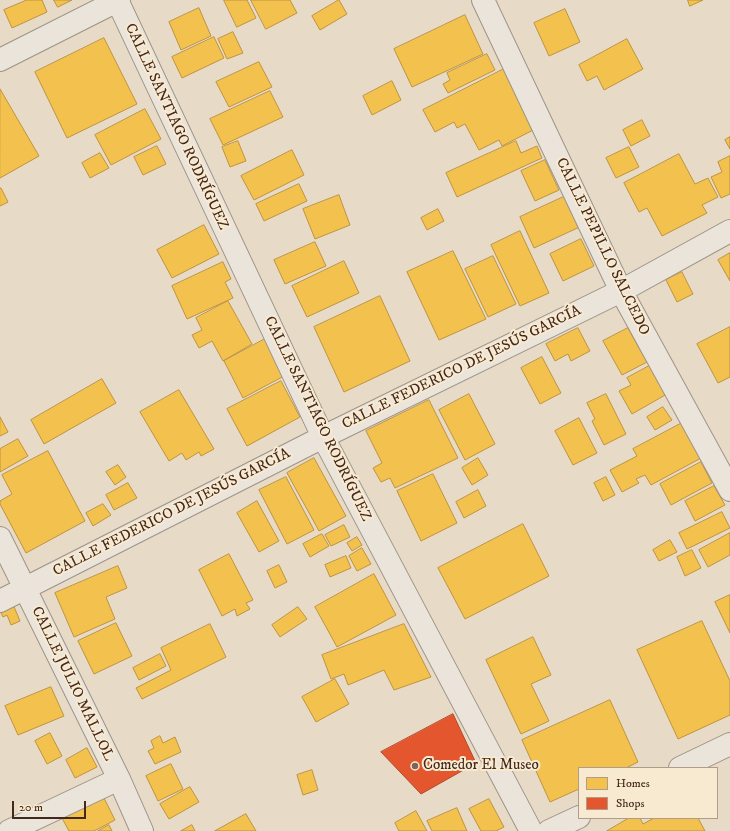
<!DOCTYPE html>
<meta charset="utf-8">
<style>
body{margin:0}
#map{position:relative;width:730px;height:831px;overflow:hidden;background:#e7dac6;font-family:"IM FELL DW Pica",serif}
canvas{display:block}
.legend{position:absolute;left:578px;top:767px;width:140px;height:52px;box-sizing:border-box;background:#f8ead1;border:1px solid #b09c89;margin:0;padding:5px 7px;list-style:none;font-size:12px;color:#44281d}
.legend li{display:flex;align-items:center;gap:8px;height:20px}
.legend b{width:20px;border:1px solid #b09c89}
.scale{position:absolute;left:12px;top:801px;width:74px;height:18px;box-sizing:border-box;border:2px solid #44281d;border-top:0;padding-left:5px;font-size:12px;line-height:14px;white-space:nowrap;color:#44281d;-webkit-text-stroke:3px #f8ead1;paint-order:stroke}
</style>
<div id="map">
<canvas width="730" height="831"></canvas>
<ul class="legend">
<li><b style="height:11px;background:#f2c14e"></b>Homes</li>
<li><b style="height:11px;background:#e4572e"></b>Shops</li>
</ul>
<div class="scale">20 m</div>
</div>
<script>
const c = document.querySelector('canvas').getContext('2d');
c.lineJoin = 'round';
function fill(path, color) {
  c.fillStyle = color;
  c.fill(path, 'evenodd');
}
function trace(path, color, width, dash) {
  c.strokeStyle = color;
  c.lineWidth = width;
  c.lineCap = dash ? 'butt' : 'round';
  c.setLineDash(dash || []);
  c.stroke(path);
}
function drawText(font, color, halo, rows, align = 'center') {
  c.font = font + ' "IM FELL DW Pica",serif';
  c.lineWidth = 4;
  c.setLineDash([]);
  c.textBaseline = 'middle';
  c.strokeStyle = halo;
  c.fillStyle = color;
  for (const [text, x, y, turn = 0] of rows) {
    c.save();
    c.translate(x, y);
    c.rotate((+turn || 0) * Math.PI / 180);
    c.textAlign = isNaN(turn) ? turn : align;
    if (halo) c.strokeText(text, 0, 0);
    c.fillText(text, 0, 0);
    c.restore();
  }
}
const homes = new Path2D(`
 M27,0H42L47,12L12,28L4,10Z
 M54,0H72L58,7Z
 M224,0H247L256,18L237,27Z
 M251,0H290L297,13L266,29Z
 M339,0L347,14L320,30L312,16Z
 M688,0H703L690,6Z
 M199,8L211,36L181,50L169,22Z
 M565,9L580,42L549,56L534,23Z
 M465,15L483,54L412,87L394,49Z
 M233,32L243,53L227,59L218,39Z
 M214,37L224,58L182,78L172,57Z
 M104,38L137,104L67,138L35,72Z
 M627,39L643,69L604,90L597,76L587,81L579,65Z
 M487,54L495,70L448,93L443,84L450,80L447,73Z
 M259,62L272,87L229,107L216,82Z
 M506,68L537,128L502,146L499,140L479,150L465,124L457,128L454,122L435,132L423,110Z
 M392,81L401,100L372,115L363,96Z
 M0,89L39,156L0,178Z
 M270,91L283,117L223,145L210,119Z
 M145,109L161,139L111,165L95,135Z
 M642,120L650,136L631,146L623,130Z
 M730,137V149L725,140Z
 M238,141L246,161L230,167L222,147Z
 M516,141L521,153L537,146L542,158L457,197L446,173Z
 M157,146L166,164L143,175L134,157Z
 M629,147L639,167L616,178L606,158Z
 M292,150L304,175L254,200L241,176Z
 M100,153L109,168L90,178L82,163Z
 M679,154L695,184L708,178L718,197L702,205L707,213L662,236L647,208L639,212L624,183Z
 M730,156V194L721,198L711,177L722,172L718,162Z
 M545,160L559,190L535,201L521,171Z
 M299,184L307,201L264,221L256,204Z
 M0,188H1L8,202L0,206Z
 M570,194L584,225L534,248L520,217Z
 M339,195L350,225L315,239L303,209Z
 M438,209L444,221L427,230L421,218Z
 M204,225L219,254L172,278L157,250Z
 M520,231L549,293L520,306L491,245Z
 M581,239L594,266L563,281L550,254Z
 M315,242L326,266L285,284L274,260Z
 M453,251L486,319L439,340L407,272Z
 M730,253V281L718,260Z
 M493,256L516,304L488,317L465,269Z
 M344,261L359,293L307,317L292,286Z
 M223,262L231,279L225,282L233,298L187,319L172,286Z
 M682,272L693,294L677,302L666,280Z
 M380,296L410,361L344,392L314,327Z
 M228,301L252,344L223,361L212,341L199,348L192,335L202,330L196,318Z
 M730,327V377L718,383L697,344Z
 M578,328L590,351L571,361L568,354L555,361L546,344Z
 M628,328L647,362L622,375L603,341Z
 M265,339L284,376L243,398L224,361Z
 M542,357L561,393L540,404L521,368Z
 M651,365L667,394L632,414L619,391L631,385L627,378Z
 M102,379L116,403L44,444L31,420Z
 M281,381L300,417L247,446L227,409Z
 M179,390L214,449L201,456L199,452L186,460L182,453L169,461L140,412Z
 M469,394L495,444L465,460L439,410Z
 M606,394L626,434L604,445L592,421L595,419L587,403Z
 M429,400L458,458L395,488L390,478L381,482L373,468L382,463L366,431Z
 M663,407L672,420L655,430L647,417Z
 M0,417L8,432L0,436Z
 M579,418L597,453L573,465L555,431Z
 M684,422L703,457L651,485L645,475L636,479L639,483L622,492L610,470L637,456L633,449Z
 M18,439L28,456L0,472V449Z
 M48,451L85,521L26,553L0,504V501L12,494L2,475Z
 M314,458L346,516L319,531L287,473Z
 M478,458L488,475L472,485L462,468Z
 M701,462L712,483L671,505L660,484Z
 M118,465L126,477L115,485L106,472Z
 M433,474L457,523L421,541L397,491Z
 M286,477L314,530L287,544L259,490Z
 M606,477L615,495L603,501L594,483Z
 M128,483L137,498L114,510L106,495Z
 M714,486L725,505L695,521L685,501Z
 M478,490L486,506L464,518L456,502Z
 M257,501L279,541L259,552L237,513Z
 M103,504L111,515L93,526L86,513Z
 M722,512L730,528L687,549L679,533Z
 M523,524L549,576L465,619L438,568Z
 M344,525L350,537L331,546L325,535Z
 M730,533V555L708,567L699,550Z
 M322,534L329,546L310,557L303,544Z
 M357,537L362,545L352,551L347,543Z
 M670,540L677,552L659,561L653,550Z
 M362,548L371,564L357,571L349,556Z
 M692,550L701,568L685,576L677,557Z
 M229,554L253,600L246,603L250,609L237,616L235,609L222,616L199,570Z
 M346,556L351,568L330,577L325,565Z
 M279,565L287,582L275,588L267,571Z
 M118,566L127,588L106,597L115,619L74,637L55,593Z
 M374,574L396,615L337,647L315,607Z
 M730,595V633L715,602Z
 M12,602L20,621L11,625L7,615L3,617L0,611Z
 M298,607L307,619L280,637L272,625Z
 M702,621L730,681V715L678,739L637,650Z
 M116,623L132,656L94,674L78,641Z
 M210,624L226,657L142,699L136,688L171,670L161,648Z
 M404,624L431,677L394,690L384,670L348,685L344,674L331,679L322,655Z
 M533,637L551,675L531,684L549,721L521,734L486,660Z
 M160,654L166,666L139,680L133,668Z
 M335,679L349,704L316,722L302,697Z
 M51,687L64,716L18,735L5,706Z
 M610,700L638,762L626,768H579V789L550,802L522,740Z
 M50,733L62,756L47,764L35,741Z
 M160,736L163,743L175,737L181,752L155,764L148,751L154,748L151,741Z
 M87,748L97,767L75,778L66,760Z
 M171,764L183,789L158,801L146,776Z
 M312,770L318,790L303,795L297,775Z
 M190,787L199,802L169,819L160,804Z
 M103,796L115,820L94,831H69L62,818Z
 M489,799L504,827L496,831H481L469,809Z
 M457,808L467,831H432L427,821Z
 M416,811L427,831H399L395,823Z
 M246,814L256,831H215Z
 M629,818H640L643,824L654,818H698L705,831H607Z
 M109,825L112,831H98Z
 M192,825L195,831H181Z`);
const shops = new Path2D(`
 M453,714L476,763L421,794L381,752Z`);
const street = new Path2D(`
 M117,0L323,437L531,831
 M483,0L621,291L730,490
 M0,60L119,0
 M0,538L119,779L142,831
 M0,601L323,437L621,291L730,231
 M680,768L730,744
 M9,831L119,779
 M549,831L579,817`);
const markers = [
 [415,766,4,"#7d6658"]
];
const streetNames = [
 ["CALLE SANTIAGO RODRÍGUEZ",176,127,65],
 ["CALLE PEPILLO SALCEDO",602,247,64],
 ["CALLE FEDERICO DE JESÚS GARCÍA",462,368,-26],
 ["CALLE SANTIAGO RODRÍGUEZ",317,419,64],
 ["CALLE FEDERICO DE JESÚS GARCÍA",172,513,-27],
 ["CALLE JULIO MALLOL",72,684,64]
];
const poiNames = [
 ["Comedor El Museo",423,766]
];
fill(homes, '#f2c14e');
trace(homes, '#be933f', 1);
fill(shops, '#e4572e');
trace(shops, '#b44929', 1);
trace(street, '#9e9386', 24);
trace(street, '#eae4da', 22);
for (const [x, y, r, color] of markers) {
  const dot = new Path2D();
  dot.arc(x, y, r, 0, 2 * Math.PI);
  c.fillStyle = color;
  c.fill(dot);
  trace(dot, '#f8ead1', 1.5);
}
drawText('15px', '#44281d', '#f8ead1', streetNames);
drawText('15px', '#44281d', '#f8ead1', poiNames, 'left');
</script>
